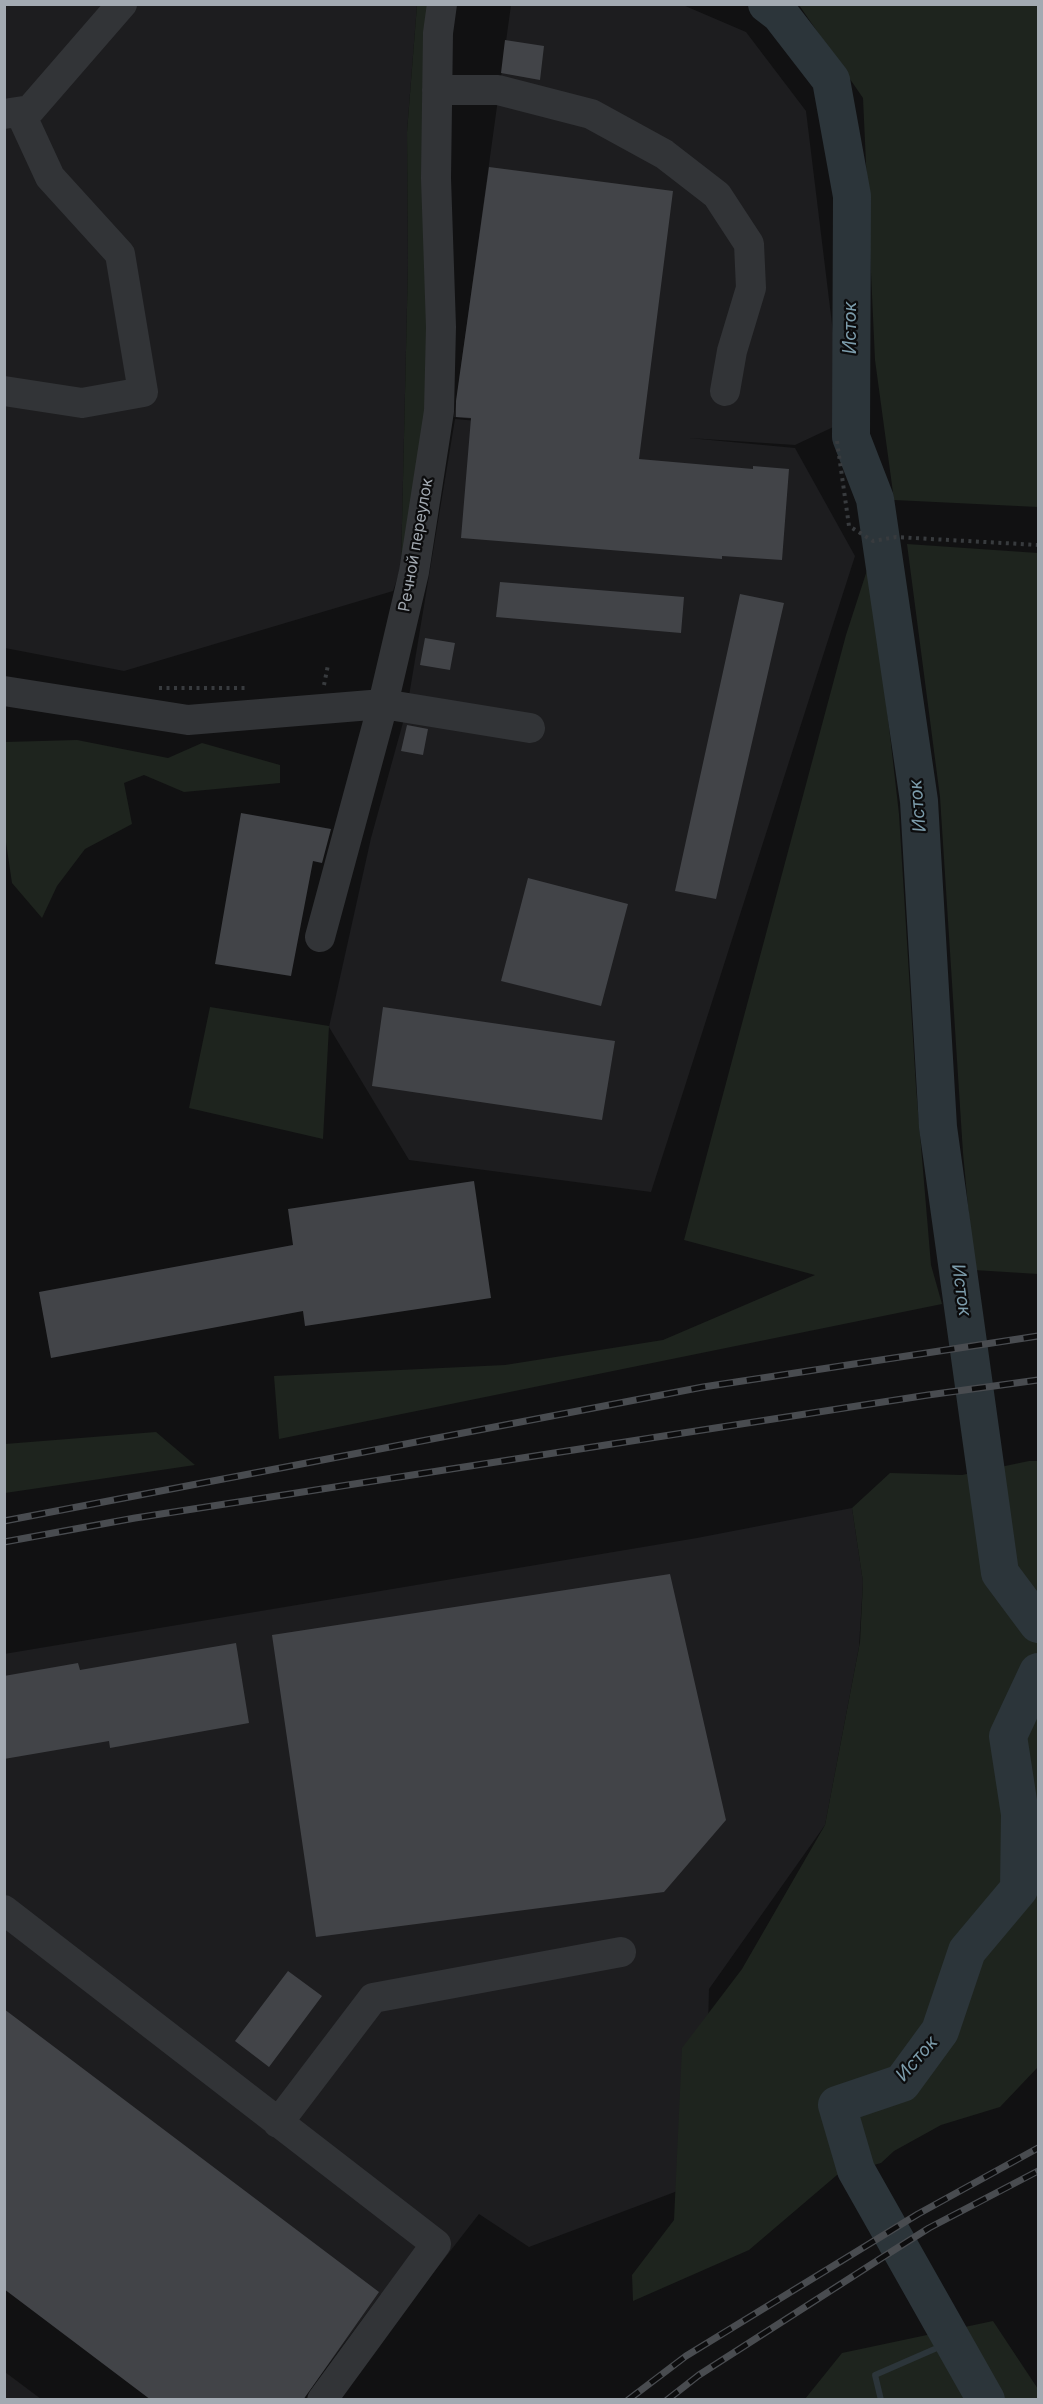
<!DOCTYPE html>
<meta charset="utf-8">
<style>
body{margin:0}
#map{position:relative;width:1043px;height:2404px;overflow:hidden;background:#111112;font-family:Inter,sans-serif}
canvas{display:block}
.frame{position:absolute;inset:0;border:6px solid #a3aab2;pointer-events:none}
</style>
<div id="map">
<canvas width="1043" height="2404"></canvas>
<div class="frame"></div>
</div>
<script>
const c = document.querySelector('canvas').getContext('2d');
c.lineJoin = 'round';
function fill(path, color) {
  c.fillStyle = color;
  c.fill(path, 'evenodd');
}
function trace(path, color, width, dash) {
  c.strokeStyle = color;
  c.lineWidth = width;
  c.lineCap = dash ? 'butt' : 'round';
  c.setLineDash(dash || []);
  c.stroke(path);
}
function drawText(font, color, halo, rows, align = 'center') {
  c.font = font + ' Inter,sans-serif';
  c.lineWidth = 4.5;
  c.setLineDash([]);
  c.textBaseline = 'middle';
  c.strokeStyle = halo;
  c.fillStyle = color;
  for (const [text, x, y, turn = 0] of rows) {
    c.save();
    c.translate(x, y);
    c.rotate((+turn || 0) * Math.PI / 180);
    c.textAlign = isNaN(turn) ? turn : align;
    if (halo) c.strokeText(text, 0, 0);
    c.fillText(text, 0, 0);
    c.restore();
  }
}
const built = new Path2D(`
 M4,5H417L407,132L408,264L401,567L393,591L124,671L5,648Z
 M511,5H683L746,32L806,111L844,422L795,445L689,438L795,448L855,556L651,1192L409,1160L329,1027L371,838L407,708L455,419L583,430L454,417Z
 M852,1508L863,1582L859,1647L825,1825L709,1989L704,2181L529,2247L479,2214L417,2294H381L303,2399L5,2289L4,1654L697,1538Z
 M5,2372L41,2399H5Z`);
const green = new Path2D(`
 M417,5H441V327L401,567L408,264L407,132Z
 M799,5H1038V507L894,500L875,360L863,98Z
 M907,544L1038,553V1274L974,1270L963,1153L940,797Z
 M870,561L899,814L916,1087L931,1265L942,1304L279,1439L274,1376L505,1365L663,1340L815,1275L684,1240L846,635Z
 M77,740L168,758L202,743L280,765V783L184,792L144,775L124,783L132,824L85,849L57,886L42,918L12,883L4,829L5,742Z
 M210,1007L329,1026L323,1139L189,1108Z
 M156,1432L195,1465L5,1493V1444Z
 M1029,1461H1038V2067L1000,2107L941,2125L894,2151L881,2163L837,2175L749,2250L633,2301L632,2275L674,2220L682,2048L742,1969L825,1825L860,1642L863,1582L852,1508L890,1473L962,1475Z
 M993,2321L1038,2389V2399H805L842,2353Z`);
const stream = new Path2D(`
 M881,2400L875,2375L953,2341`);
const river = new Path2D(`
 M767,4L780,14L831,80L852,196L851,437L875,499L919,801L938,1127L1000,1573L1038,1624
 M986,2400L856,2170L837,2105L902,2083L940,2031L967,1951L1019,1889L1020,1814L1008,1736L1038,1672`);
const building = new Path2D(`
 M505,40L544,46L540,80L501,73Z
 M489,167L673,191L639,459L753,469V466L789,469L782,560L722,556V559L461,538L471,418L456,417V401Z
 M500,582L684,597L681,633L496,617Z
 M740,594L784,603L716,899L675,891Z
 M425,638L455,643L450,670L420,665Z
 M407,725L428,729L423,755L401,751Z
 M241,813L331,829L322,863L313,861L291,976L215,964Z
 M528,878L628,904L601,1006L501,981Z
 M383,1007L615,1041L602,1120L372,1086Z
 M474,1181L491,1298L305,1326L303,1311L51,1358L39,1292L293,1245L288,1209Z
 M670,1574L726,1820L664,1892L316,1937L272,1635Z
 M236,1643L249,1723L110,1748L109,1741L4,1759V1676L78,1663L80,1670Z
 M288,1971L322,1996L269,2067L235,2041Z
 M4,2009L379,2292L303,2400H151L4,2289Z`);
const path = new Path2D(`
 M837,441L849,526L873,541L896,537L1038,545
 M324,685L328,665
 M159,688H245`);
const minor = new Path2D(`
 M437,90H498L591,114L664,154L717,195L749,244L751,288L732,351L725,391
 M4,114L30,110L122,4
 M4,391L82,403L143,392L120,254L50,177L20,112
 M4,691L188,720L383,704L414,572L439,411L441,327L436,178L438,33L442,4
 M320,937L383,704L530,728
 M4,1910L436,2244L322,2400
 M278,2123L373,1998L621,1952`);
const rail = new Path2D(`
 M4,1521L703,1387L1038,1336
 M4,1542L135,1518L928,1395L1038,1380
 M628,2400L686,2356L918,2214L1038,2148
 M667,2400L699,2375L883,2257L929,2228L1038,2171`);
const streetNames = [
 ["Речной переулок",416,545,-80]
];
const waterNames = [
 ["Исток",851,328,-90],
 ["Исток",918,806,-95],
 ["Исток",961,1290,82],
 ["Исток",917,2059,-49]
];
fill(built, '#1d1d1f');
fill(green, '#1e241e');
trace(stream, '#2c353a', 6);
trace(river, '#2c353a', 38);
fill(building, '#424448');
trace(path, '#383b3e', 4, [3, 4.5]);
trace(minor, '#323437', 30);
trace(rail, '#494c50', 7);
trace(rail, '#0c0c0d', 4.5, [14]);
drawText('16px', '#a3aab2', '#0c0c0d', streetNames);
drawText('italic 18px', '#7c9cab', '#0c0c0d', waterNames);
</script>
